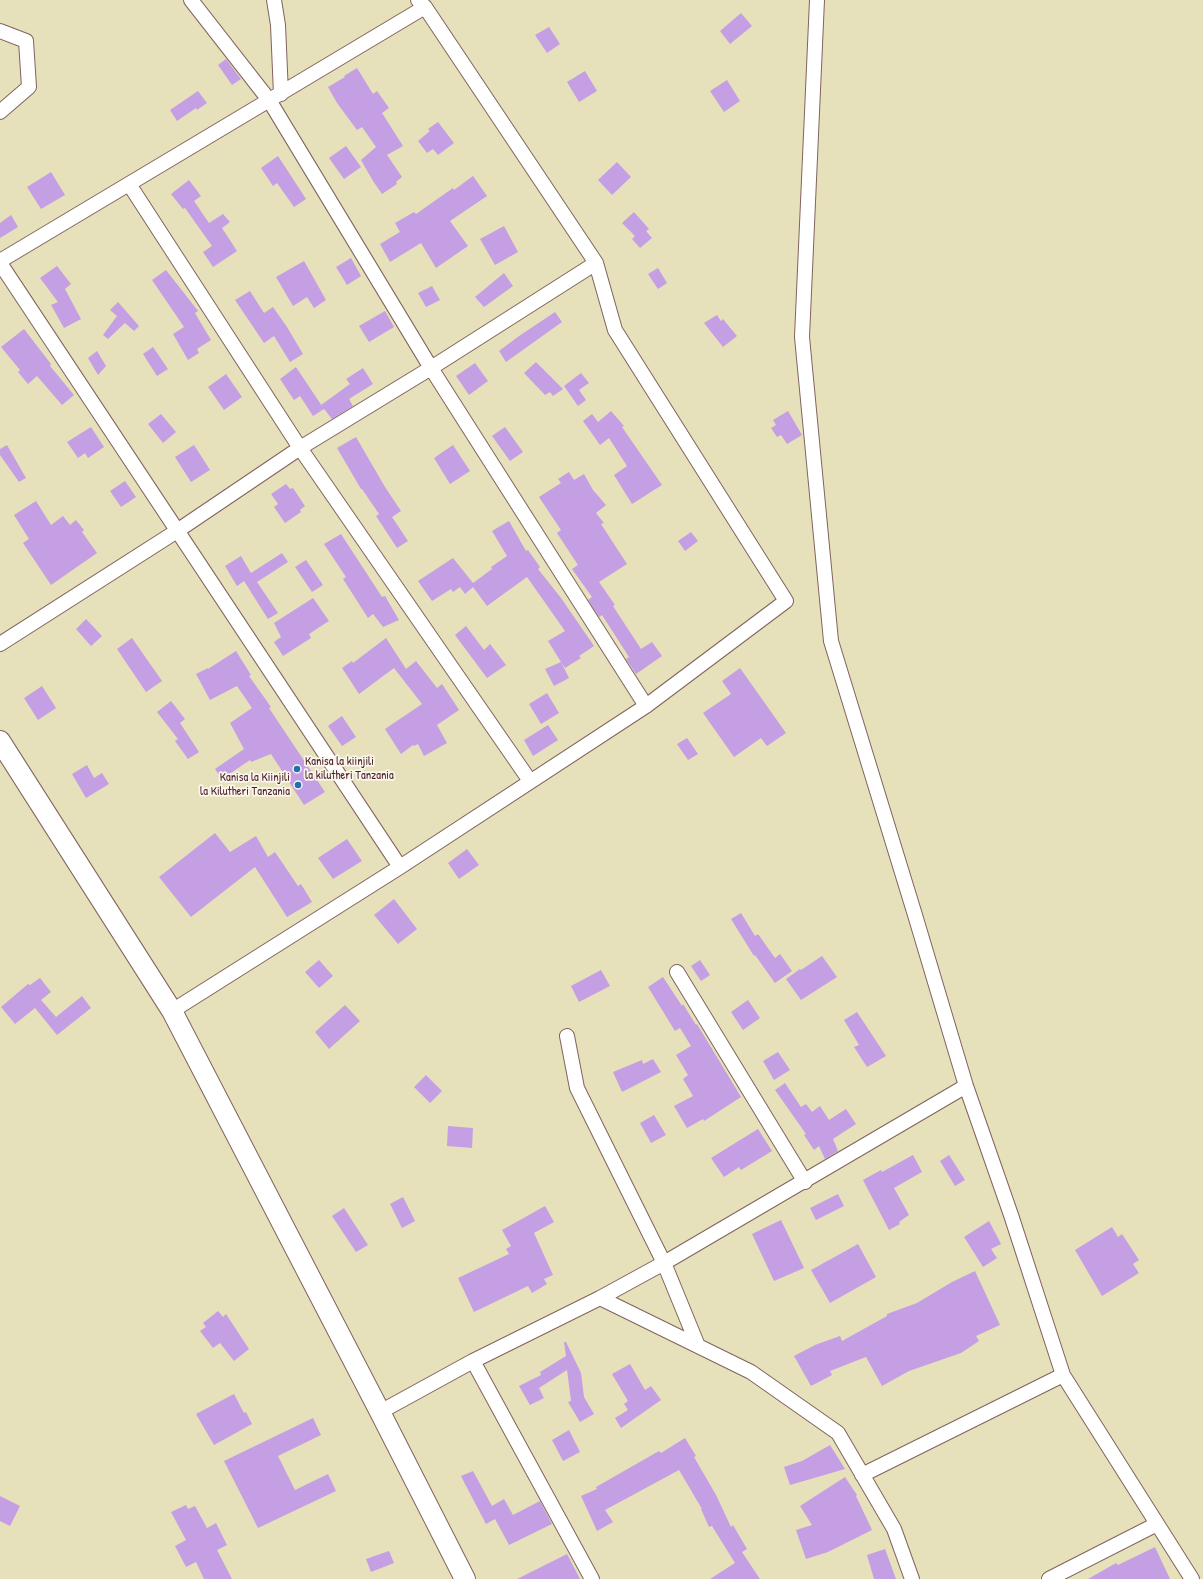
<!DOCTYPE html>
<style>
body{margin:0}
canvas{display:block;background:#e6e0bb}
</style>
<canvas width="1203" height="1579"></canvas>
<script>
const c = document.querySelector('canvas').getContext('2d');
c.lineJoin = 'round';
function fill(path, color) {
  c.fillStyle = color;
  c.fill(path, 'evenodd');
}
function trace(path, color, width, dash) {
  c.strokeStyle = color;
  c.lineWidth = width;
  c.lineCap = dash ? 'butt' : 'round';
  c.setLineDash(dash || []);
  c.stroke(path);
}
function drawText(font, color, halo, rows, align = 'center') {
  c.font = font + ' "Patrick Hand",sans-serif';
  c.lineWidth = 3.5;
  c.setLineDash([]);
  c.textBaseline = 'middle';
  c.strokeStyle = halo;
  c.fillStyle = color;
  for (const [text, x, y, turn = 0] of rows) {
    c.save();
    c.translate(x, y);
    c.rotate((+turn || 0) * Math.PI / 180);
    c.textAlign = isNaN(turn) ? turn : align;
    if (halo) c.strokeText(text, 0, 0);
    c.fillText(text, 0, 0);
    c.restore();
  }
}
const building = new Path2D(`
 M741,13L752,26L730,44L720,31Z
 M549,27L560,44L547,53L535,35Z
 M226,59L241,79L232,85L218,65Z
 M357,68L373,94L377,91L389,108L382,113L403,146L387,155L402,177L396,182L397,184L382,194L373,181L361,160L376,147L362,127L357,130L337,103L328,87L345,77L344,76Z
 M585,71L597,91L579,102L567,82Z
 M727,80L740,101L724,112L710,91Z
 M198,91L207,103L197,110L196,108L177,121L170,110Z
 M438,122L454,143L438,155L433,149L427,153L418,141L430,131L428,129Z
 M346,146L361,167L344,179L329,158Z
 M278,156L306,199L294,207L277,183L273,186L261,168Z
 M617,162L631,177L612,195L598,180Z
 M51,172L65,195L41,209L27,187Z
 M473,176L487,196L450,221L468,246L436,268L421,243L390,262L380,244L400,232L395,223L414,212L416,214L453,188L454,190Z
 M189,180L201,196L194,201L209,223L223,214L230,222L222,228L237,251L213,267L203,252L212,246L185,208L183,209L171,194Z
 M634,212L649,229L646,231L652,238L640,248L632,239L635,236L622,223Z
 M11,215L18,227L0,238V223Z
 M504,226L518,252L495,265L480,239Z
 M351,258L361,276L347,285L336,267Z
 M304,261L326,300L314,308L307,297L293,306L276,277Z
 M57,266L71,284L65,289L81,319L64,328L51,305L58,302L40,278Z
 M658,268L667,283L658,289L648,274Z
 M166,270L198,311L195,313L211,340L197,349L199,353L188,360L173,334L184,327L152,280Z
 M504,273L513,286L484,307L475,297Z
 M432,286L440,300L426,307L418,293Z
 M250,291L264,313L273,307L287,327L303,354L290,362L274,336L264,343L235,300Z
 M118,302L139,326L134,331L125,323L108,339L103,335L117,316L110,310Z
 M385,311L394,327L369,342L359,326Z
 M555,312L562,322L506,362L499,351L519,336Z
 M717,315L721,321L723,319L737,336L723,347L704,323Z
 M24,329L51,364L50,366L74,395L62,405L37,376L28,384L18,372L20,370L1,347Z
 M153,347L168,369L157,376L143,354Z
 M97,351L106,366L98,375L88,358Z
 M536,362L563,389L553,396L550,392L545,395L524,373Z
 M475,363L488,381L469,395L456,376Z
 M296,367L324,409L313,416L300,396L294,400L280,379Z
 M363,368L373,384L349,399L353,406L332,419L321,405L350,384L346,379Z
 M581,373L589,383L579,390L586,400L578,406L564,386Z
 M226,374L242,397L224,410L208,387Z
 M611,411L624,426L622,427L662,485L632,504L614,475L627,466L609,438L600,445L583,421L592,414L598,422Z
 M788,411L802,435L787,444L781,435L777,437L771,428L776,425L773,420Z
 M161,414L176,432L163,443L148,424Z
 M91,427L104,447L88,458L85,453L78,458L67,442Z
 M505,427L523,452L510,461L492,436Z
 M356,437L385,487L401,511L392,517L408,541L397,548L376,516L379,514L362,489H361L337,448Z
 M7,445L26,478L19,482L0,455V449Z
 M194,445L210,470L191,482L175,457Z
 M453,445L470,471L450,484L434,458Z
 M569,472L574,480L584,474L593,490L606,505L596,513L604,523L601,524L627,564L599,582L615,605L613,606L641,649L652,642L662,656L636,674L626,659L629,657L602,615L599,617L588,600L592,597L572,569L578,565L557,533L561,530L539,497L561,483L558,479Z
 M125,481L136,497L121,507L110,491Z
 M286,484L290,489L293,488L305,506L300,510L301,512L285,523L274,507L278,504L271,494Z
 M36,501L51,525L63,516L70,525L76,520L84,530L82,532L97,553L51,585L23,543L29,539L14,515Z
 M509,521L526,551L528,550L540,567L538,569L561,598L594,646L579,656L581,658L565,668L561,662L569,678L554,686L545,669L561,662L548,641L565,631L527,577L487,606L473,587L465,594L460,587L453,592L451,589L432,601L418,581L453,558L473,583L492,569L491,567L507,556L492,531Z
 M691,532L698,541L685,551L678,541Z
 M341,534L382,597L385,596L399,620L383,627L373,614L368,618L343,579L346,577L324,544Z
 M282,553L288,562L257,582L278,613L268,619L244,581L237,586L225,566L241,556L251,573Z
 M306,560L323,585L312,592L295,567Z
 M313,598L329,621L309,634L311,638L283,656L274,642L281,637L274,623Z
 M86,619L102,636L91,646L76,629Z
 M466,626L484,650L490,644L506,665L487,678L455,635Z
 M132,638L162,681L146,692L117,649Z
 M386,638L406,669L416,661L437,688L442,684L459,710L437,725L447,743L424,756L418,744L414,746L413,745L401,754L385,729L422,704L394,668L359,694L342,668L352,661L353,663Z
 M236,651L251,675L249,676L271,707L269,708L325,792L304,805L271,754L251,762L250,760L222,779L215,769L244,749L230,723L252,708L237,686L210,700L196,674L208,668V669Z
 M740,668L786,733L767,746L761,738L734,757L703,713L731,694L722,681Z
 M42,686L56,708L38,720L24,698Z
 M547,693L559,713L541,724L529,704Z
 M171,701L185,719L180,723L199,752L188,759L175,741L178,739L157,712Z
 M342,716L356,737L342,746L328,726Z
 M548,725L558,740L533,756L524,740Z
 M687,738L698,754L688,760L677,744Z
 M87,765L94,778L102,773L109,784L86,798L72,774Z
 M215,833L230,852L256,836L268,857L275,852L298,886L301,884L312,902L287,917L255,867L191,917L159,877Z
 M347,839L362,861L333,879L318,858Z
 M467,849L479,865L459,879L448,863Z
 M394,899L417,929L398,944L374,915Z
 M741,913L755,936L758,934L775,958L780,954L792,971L775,983L755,955L754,956L731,919Z
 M822,956L837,977L801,1000L786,979L800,969L801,970Z
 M319,960L333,976L319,988L305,972Z
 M700,960L710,975L701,981L691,966Z
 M601,970L610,986L579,1002L571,986Z
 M663,977L682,1006L683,1004L696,1025L697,1024L741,1097L704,1121L703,1119L687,1128L674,1106L693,1096L683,1079L688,1075L676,1055L691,1046L680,1028L675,1031L648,987Z
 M40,978L51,992L41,1000L56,1017L82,996L91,1008L57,1035L35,1008L15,1024L1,1007L28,984L30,985Z
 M748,1000L760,1018L743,1030L731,1012Z
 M345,1005L360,1021L329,1049L315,1032Z
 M857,1012L886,1056L867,1067L854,1047L859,1045L844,1020Z
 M778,1052L790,1070L774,1080L763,1061Z
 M653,1059L661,1072L622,1092L613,1072L642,1060L643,1064Z
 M426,1075L442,1091L430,1103L414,1087Z
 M785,1083L801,1107L806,1104L812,1112L820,1106L829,1120L846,1109L856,1124L833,1139L838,1151L825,1159L819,1146L814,1150L804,1135L806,1134L775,1090Z
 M654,1115L666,1135L651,1143L640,1123Z
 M448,1126L473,1128L472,1148L447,1146Z
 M758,1129L772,1151L741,1170L739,1167L724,1177L711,1158Z
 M913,1155L922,1172L894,1188L909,1215L899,1222L900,1224L889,1230L863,1180L881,1170L882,1172Z
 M949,1155L965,1180L955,1186L940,1161Z
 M838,1194L844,1206L816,1220L810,1208Z
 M403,1197L415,1221L402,1228L390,1204Z
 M545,1206L554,1222L534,1233L553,1275L544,1279L547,1284L532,1293L528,1286L474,1312L458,1278L509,1254L506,1249L511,1246L502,1230Z
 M344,1208L368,1245L356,1252L332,1216Z
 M781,1220L804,1268L774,1281L752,1234Z
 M989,1221L1001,1244L991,1249L997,1258L983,1267L964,1237Z
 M1112,1227L1118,1237L1122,1234L1139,1260L1133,1264L1139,1273L1102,1296L1075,1250Z
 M858,1244L876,1277L830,1303L811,1270Z
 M975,1271L1000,1325L976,1336L979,1341L961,1353L909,1371L882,1386L866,1357L830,1371L832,1375L811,1386L794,1356L815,1345L840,1336L842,1341L887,1316V1314L917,1303L952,1282Z
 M218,1311L223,1317L226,1314L249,1349L234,1361L220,1343L213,1348L200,1331L206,1327L203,1323Z
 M564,1342H566L581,1373L584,1397L594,1414L580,1422L568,1402L571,1401L567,1370L539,1388L544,1398L530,1405L519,1386L541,1375L540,1372L566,1356Z
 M630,1364L645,1390L651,1386L661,1400L621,1428L615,1418L628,1410L624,1404L628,1401L612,1374Z
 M234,1394L244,1413L246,1412L252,1424L214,1445L196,1414Z
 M313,1418L321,1435L278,1456L295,1490L328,1474L336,1491L258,1528L224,1461Z
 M569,1430L580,1452L563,1461L552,1440Z
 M685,1438L696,1456L694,1457L716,1495L731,1527L733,1525L747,1549L742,1552L760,1579H710L735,1563L712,1526L709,1527L701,1509H702L679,1470L605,1510L613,1522L597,1531L581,1496L597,1489L596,1487L659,1451L661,1453Z
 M830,1445L845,1469L790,1485L784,1467L802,1461Z
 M473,1471L492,1506L504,1499L513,1515L540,1501L552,1524L509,1545L495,1519L486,1524L465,1484L461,1476Z
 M845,1477L857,1495L856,1496L872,1530L828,1552L806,1559L796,1530L812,1525L800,1506Z
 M0,1496L20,1506L10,1526L0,1521Z
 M186,1505L188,1509L195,1506L207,1528L216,1523L227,1545L217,1550L232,1579H204L196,1562L186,1567L175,1546L186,1540L171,1512Z
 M1155,1547L1170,1579H1088L1116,1563L1118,1565Z
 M885,1549L896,1579H874L867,1555Z
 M389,1551L394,1563L371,1572L366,1559Z
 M567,1554L580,1579H517Z`);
const street = new Path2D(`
 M191,0L269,100L431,368L646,706
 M274,0L278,25L281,94
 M817,0L802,337L831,641L915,915L966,1086L1011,1215L1063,1375L1192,1579
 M0,31L26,41L29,87L0,112
 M129,184L300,448L530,781
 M0,261L425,7
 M0,263L400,867
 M0,644L177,531L300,448L431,368L596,263
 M677,972L805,1182
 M172,1011L400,867L646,706L786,601L615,330L596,263L425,7L418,0
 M567,1036L577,1088L664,1263L698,1346
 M600,1298L751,1372L838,1433L894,1529L912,1579
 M473,1361L592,1579
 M380,1412L473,1361L600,1298L664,1263L966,1086
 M862,1475L1063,1375
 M1049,1579L1157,1524`);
const secondary = new Path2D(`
 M0,741L172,1011L380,1412L465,1579`);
const markers = [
 [297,769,4,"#1f6fb2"],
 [298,785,4,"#1f6fb2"]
];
const poiNames = [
 ["Kanisa la kiinjili",305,762],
 ["la kilutheri Tanzania",305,776],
 ["Kanisa la Kiinjili",290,778,"right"],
 ["la Kilutheri Tanzania",290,792,"right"]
];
fill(building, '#c59fe3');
trace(street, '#81635d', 16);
trace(secondary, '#81635d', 22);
trace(street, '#fff', 14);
trace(secondary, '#fff', 20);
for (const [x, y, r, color] of markers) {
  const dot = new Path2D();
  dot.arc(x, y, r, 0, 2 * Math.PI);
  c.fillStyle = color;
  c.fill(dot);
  trace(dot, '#fbf7ec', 1.5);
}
drawText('12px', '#4a1f2b', '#fbf7ec', poiNames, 'left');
</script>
